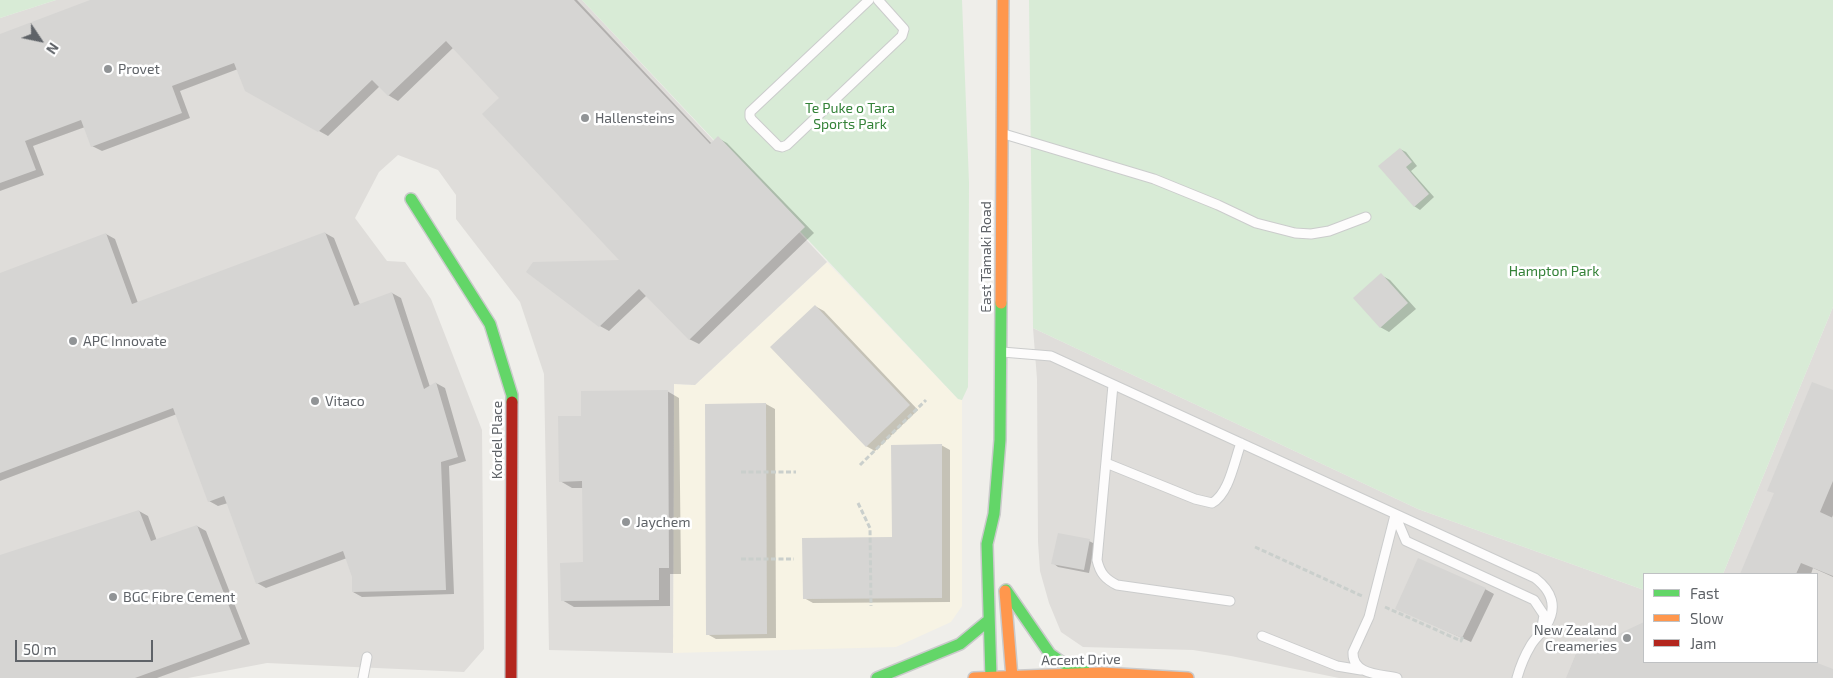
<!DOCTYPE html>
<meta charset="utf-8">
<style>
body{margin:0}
#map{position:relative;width:1833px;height:678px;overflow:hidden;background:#efeeea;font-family:"Exo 2",sans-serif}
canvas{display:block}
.legend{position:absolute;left:1643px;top:573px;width:175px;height:90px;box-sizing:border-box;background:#fff;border:1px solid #bfc1c3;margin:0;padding:6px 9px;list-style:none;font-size:15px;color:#5f6368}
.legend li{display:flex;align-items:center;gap:10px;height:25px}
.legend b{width:25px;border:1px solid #bfc1c3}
.north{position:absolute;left:15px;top:15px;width:50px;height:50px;-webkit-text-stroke:4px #fff;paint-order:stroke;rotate:124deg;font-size:14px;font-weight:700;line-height:20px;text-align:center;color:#5f6368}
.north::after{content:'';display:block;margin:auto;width:18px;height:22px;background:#5f6368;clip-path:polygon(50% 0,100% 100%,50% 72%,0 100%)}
.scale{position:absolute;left:15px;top:640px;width:138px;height:22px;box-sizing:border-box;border:2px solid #5f6368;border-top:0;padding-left:6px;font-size:15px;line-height:18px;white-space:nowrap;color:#5f6368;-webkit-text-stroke:4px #fff;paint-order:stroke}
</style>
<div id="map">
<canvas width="1833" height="678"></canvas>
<ul class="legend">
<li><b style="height:6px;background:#63d668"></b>Fast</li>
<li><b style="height:6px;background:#ff974d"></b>Slow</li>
<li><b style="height:6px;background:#b3261e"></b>Jam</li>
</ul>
<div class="north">N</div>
<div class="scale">50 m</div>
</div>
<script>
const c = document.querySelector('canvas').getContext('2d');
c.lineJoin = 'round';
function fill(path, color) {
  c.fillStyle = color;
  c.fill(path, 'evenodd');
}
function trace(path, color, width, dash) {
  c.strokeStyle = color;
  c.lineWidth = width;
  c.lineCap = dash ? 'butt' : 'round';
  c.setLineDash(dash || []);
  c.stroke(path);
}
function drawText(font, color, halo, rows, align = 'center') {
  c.font = font + ' "Exo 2",sans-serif';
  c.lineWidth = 5;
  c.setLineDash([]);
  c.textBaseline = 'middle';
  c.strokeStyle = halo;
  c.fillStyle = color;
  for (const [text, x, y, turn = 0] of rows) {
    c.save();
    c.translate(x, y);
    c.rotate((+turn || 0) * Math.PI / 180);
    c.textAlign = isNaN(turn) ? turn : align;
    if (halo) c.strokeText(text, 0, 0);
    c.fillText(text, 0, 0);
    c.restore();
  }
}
const commercial = new Path2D(`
 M827,262L958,399L962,400V606L951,622L896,647L673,653L674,384L695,385Z`);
const industrial = new Path2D(`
 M56,0H582L827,262L695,385L674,384L673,653L549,650L544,374L520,302L456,219V195L438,170L398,155L379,172L355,218L387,261L405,262L431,299L482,430L484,649L464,672L267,663L188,678H0V18Z
 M1833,307V678H1339L1231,656L1193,650L1083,647L1061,632L1049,603L1040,571L1038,542L1037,379L1033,328L1418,509L1644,590V662H1817V574H1723Z`);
const green = new Path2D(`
 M0,0H56L0,18Z
 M582,0H962L969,183L968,387L962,400L958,399Z
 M1029,0H1833V307L1723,574H1644V590L1418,509L1033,328Z`);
const shadow = new Path2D(`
 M93,0H577L712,144L718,138L727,143L814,233L699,344L689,339L647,295L609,331L600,326L621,261L501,98L454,47L398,101L388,95L380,86L328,136L246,90L238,69L180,91L190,118L102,151L92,146L85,127L33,146L44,175L0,191V35Z
 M1400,149L1406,152L1417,166L1411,171L1434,197L1420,210L1414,206Z
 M325,233L334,238L360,305L392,293L401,298L430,387L436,383L445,388L466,461L449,466L454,594L362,597L353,592V577L347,558L266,588L257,583L228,503L218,506L209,501L177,414L0,481V274L106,234L115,239L138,303Z
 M1381,275L1390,280L1416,309L1389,332L1380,327Z
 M815,306L824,311L918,410L875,451L866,446Z
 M667,391L679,398L681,574H670V606L574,607L562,600L584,564L583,488H572L560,481L583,417Z
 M1833,391V515L1832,518L1833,519V577L1813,568L1811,574H1741L1775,493Z
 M766,404L775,409L776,638L716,639L707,634L706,405Z
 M941,445L950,450V602L813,603L804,598L894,538Z
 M139,511L148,516L157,541L197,526L206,531L250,644L157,678H0V557Z
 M1089,541L1095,544L1089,573L1058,567L1053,563Z
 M1485,589L1494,594L1471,642L1396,608Z
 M1644,624V662H1812L1833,671V678H1567L1576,655Z`);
const building = new Path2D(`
 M90,0H574L710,144L718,136L805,227L689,340L639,289L599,327L526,272L533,262L619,260L482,114L499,98L446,41L388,96L372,80L318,132L245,91L234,63L172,86L182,113L91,147L81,120L25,141L36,170L0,183V34Z
 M1400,148L1412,162L1406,167L1429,194L1414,207L1378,166Z
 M325,232L354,306L392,292L424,389L436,382L458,457L441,462L446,590L352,592V577L343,551L256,584L224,496L208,502L173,408L0,473V273L106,233L132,304Z
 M1381,273L1408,303L1380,328L1353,298Z
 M815,305L910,405L866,447L770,347Z
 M1812,382L1833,390V481L1820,512L1833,518V576L1801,563L1796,574H1740L1774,493L1767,491Z
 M668,390L669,568H659V600L561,601L560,563L583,562L582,481L559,482L558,416H581V391Z
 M766,403L767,634L706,635L705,404Z
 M942,444V598L803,599L802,538L892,537L891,445Z
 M139,510L151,541L197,525L242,639L135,678H0V555Z
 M1058,533L1090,539L1084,570L1051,564Z
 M1418,558L1486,588L1462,638L1395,609Z
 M1644,622V662H1815L1833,669V678H1566L1576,654Z`);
const path = new Path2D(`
 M860,465L926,400
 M741,472H796
 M858,503L870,528L871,606
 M1255,547L1362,596
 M741,559H794
 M1385,607L1461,641L1463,636`);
const lane = new Path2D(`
 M869,0L750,112V117L752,120L778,146L782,147L787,145L902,36L904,29L878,0
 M1004,134L1154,179L1218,205L1256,223L1295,233L1311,234L1329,231L1366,217
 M1002,352L1051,356L1535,578C1552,591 1558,607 1546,626C1542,633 1535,638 1531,645C1525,655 1520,667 1517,678
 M1113,385L1097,560C1100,573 1105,579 1117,585L1230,601
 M1106,463L1195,499L1212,503C1229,494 1234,462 1241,443
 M1395,515L1406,541L1534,600L1544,615L1542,627
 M1395,515L1369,617L1353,652C1352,675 1380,674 1397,678
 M1262,636L1337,666L1361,670
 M363,678L367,657`);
const fast = new Path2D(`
 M411,199L490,324L512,395V402
 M1006,590L1050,654L1063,663L1084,670
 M877,678L960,644L989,620
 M991,678L987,544L994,514L1000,440L1001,303`);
const slow = new Path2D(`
 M1001,303L1003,0
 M1005,591L1012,678
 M974,678L1102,673L1188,678`);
const jam = new Path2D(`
 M511,678L512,402`);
const markers = [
 [108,69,5,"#919496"],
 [585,118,5,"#919496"],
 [73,341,5,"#919496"],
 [315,401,5,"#919496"],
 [626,522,5,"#919496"],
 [113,597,5,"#919496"],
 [1627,638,5,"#919496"]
];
const poiNames = [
 ["Provet",118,69],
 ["Hallensteins",595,118],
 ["APC Innovate",83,341],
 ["Vitaco",325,401],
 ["Jaychem",636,522],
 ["BGC Fibre Cement",123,597],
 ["New Zealand",1617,630,"right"],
 ["Creameries",1617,646,"right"]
];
const parkNames = [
 ["Te Puke o Tara",850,108],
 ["Sports Park",850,124],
 ["Hampton Park",1554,271]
];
const streetNames = [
 ["East Tāmaki Road",986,257,-90],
 ["Kordel Place",497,440,-90],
 ["Accent Drive",1081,660,-1]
];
fill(commercial, '#f7f3e4');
fill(industrial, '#dfddda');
fill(green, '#d8ebd6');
fill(shadow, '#0003');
fill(building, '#d6d5d3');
trace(lane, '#cbcccc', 11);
trace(fast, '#cacacb', 14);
trace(slow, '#cacacb', 14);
trace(jam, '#cacacb', 14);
trace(path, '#cacfcc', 3, [5, 2.5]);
trace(lane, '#fdfcfc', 9);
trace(fast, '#63d668', 11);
trace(slow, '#ff974d', 11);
trace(jam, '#b3261e', 11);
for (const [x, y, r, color] of markers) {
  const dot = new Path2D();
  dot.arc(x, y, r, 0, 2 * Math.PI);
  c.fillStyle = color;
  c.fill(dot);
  trace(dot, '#fff', 2);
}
drawText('14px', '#5f6368', '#fff', poiNames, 'left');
drawText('14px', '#348238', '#fff', parkNames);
drawText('14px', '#5f6368', '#fff', streetNames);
</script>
